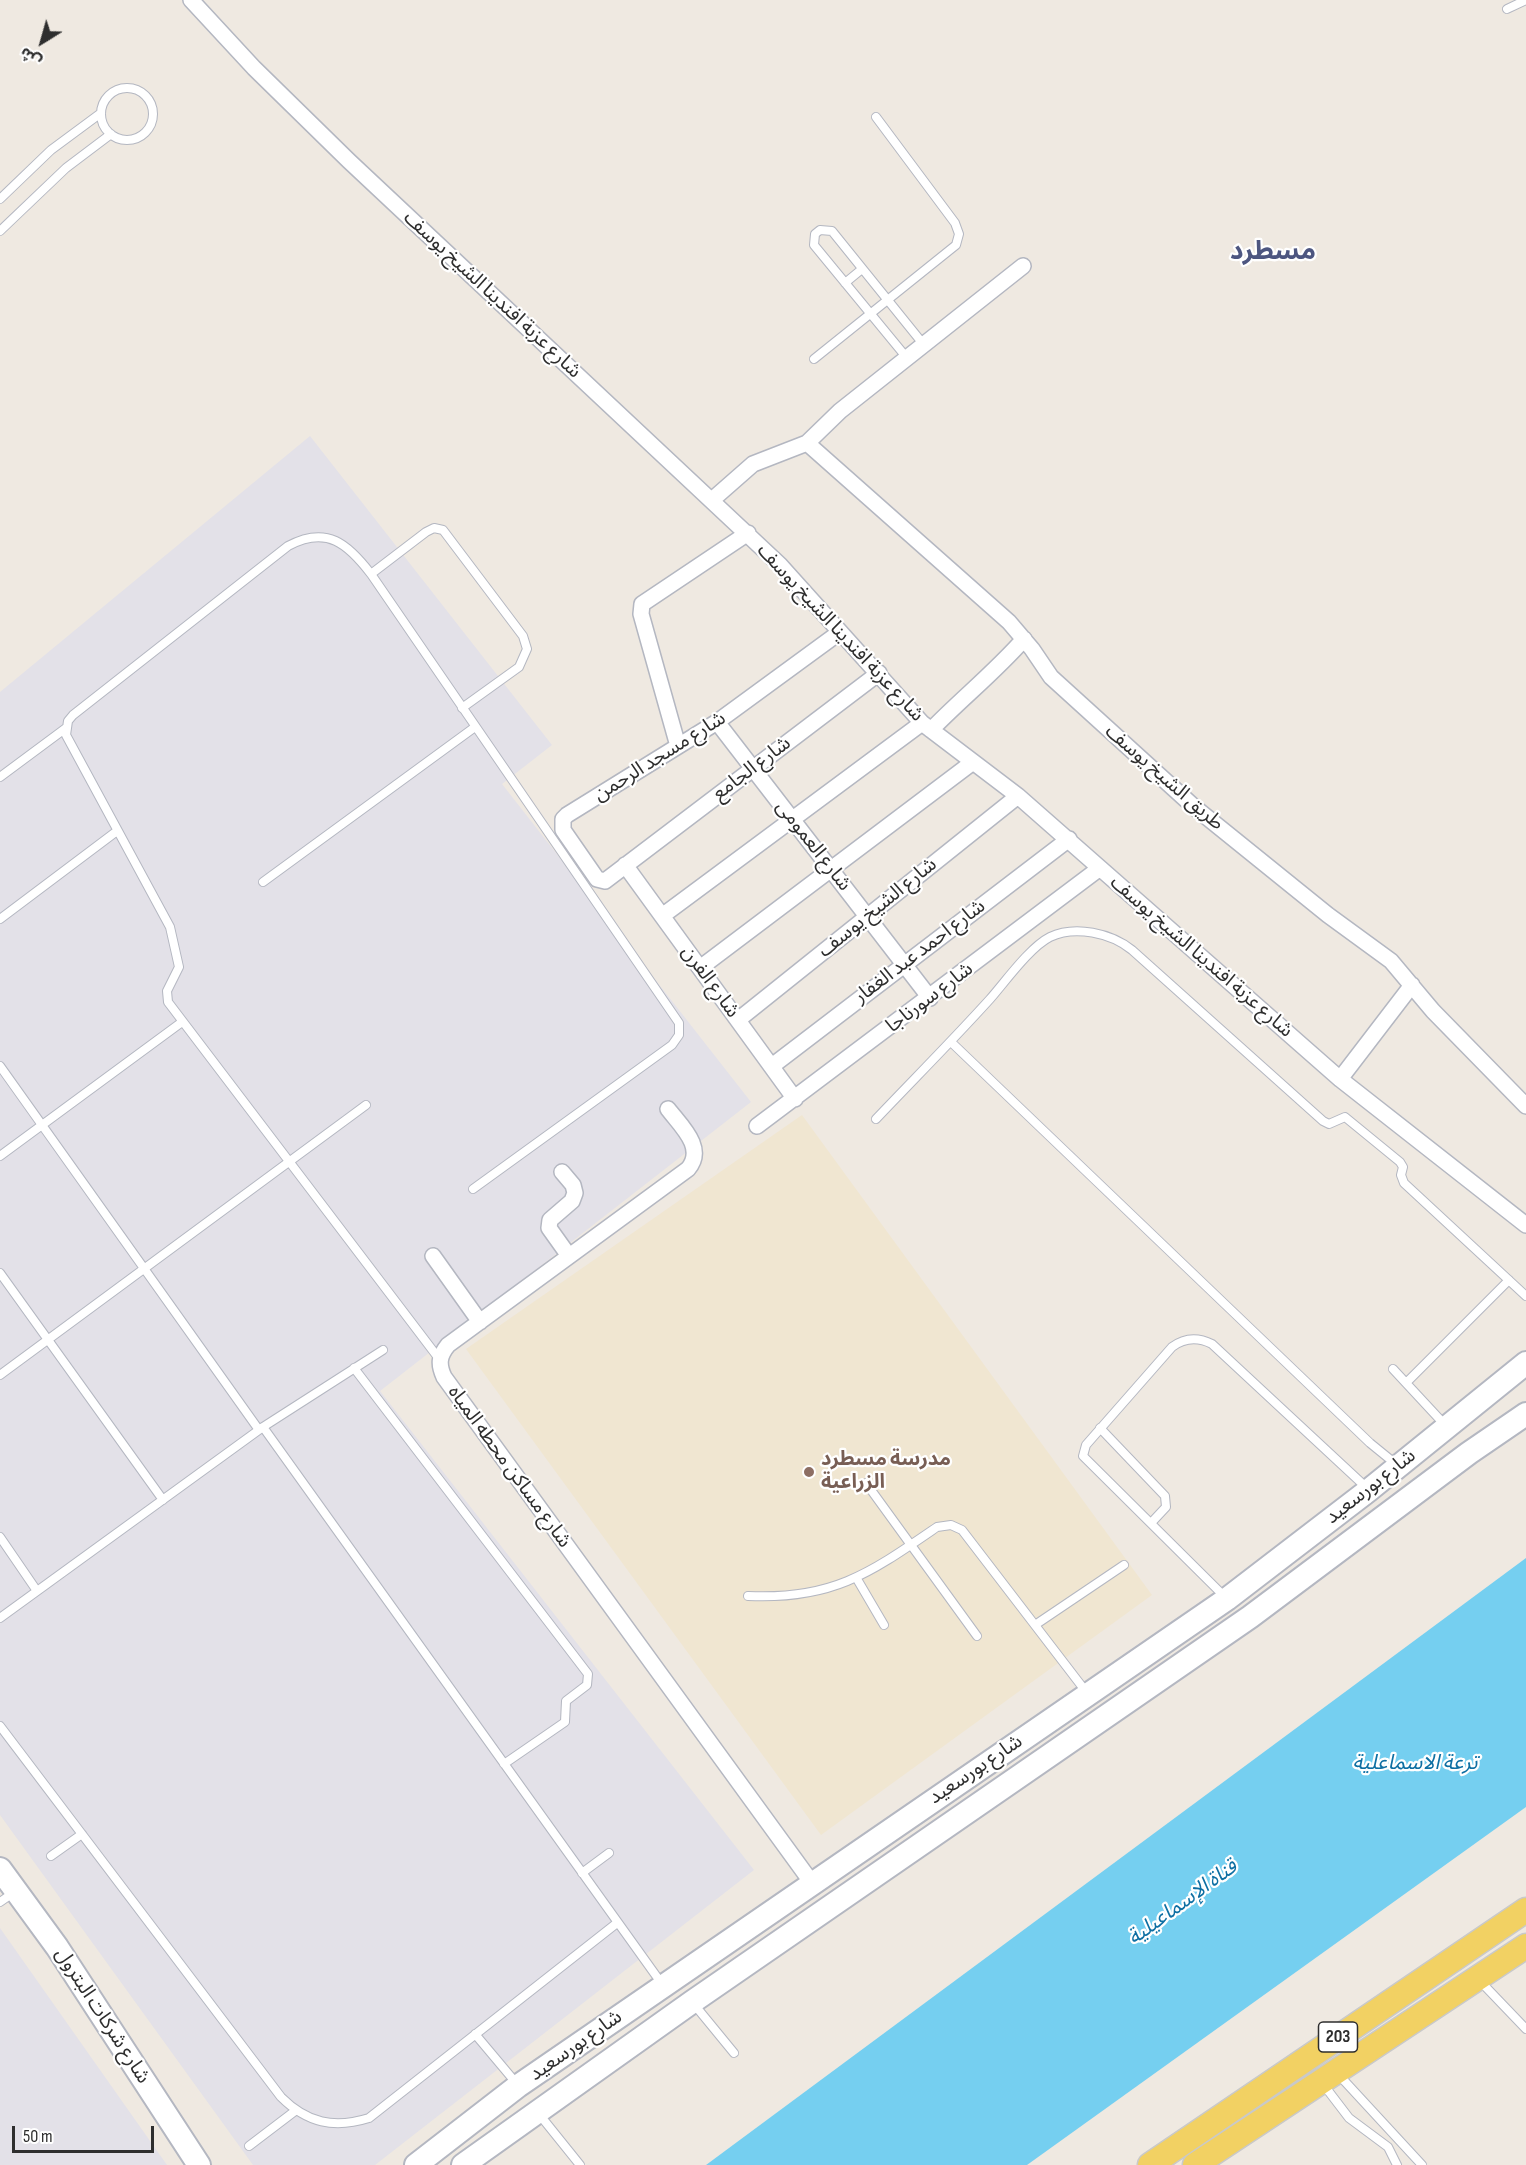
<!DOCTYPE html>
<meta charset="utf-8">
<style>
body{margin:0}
#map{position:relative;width:1526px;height:2165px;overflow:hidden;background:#efe9e1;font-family:"Sofia Sans Condensed","Noto Sans Arabic",sans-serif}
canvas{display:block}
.north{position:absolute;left:12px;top:12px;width:60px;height:60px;-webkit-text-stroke:4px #fff;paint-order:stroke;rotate:217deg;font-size:16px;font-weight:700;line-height:24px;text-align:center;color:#2e2e2e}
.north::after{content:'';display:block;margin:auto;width:21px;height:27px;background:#2e2e2e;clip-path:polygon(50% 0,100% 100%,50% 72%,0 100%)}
.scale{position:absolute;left:12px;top:2126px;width:142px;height:27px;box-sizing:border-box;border:3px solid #2e2e2e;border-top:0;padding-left:8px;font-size:18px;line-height:21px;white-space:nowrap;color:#2e2e2e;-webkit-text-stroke:4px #fff;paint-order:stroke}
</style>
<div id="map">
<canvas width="1526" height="2165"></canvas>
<div class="north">ش</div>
<div class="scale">50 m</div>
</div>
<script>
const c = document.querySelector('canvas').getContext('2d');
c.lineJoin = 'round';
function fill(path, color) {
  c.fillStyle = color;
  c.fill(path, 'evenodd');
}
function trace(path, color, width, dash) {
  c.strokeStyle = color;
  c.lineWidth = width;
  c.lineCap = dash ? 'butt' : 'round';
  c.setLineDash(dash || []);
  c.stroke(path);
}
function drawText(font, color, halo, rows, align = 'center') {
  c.font = font + ' "Sofia Sans Condensed","Noto Sans Arabic",sans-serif';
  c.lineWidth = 4.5;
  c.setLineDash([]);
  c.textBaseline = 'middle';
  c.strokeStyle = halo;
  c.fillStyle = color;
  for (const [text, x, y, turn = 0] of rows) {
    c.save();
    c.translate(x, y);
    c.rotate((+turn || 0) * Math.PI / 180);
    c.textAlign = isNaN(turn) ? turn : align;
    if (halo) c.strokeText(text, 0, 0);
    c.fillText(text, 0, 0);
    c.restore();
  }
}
const industrial = new Path2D(`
 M310,436L552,745L502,784L751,1102L380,1391L754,1870L375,2165H253L0,1815V692Z
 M0,1928L167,2165H0Z`);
const education = new Path2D(`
 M802,1115L1152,1595L821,1835L466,1349Z`);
const water = new Path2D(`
 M1526,1558V1807L1027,2165H706Z`);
const lane = new Path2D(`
 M1507,9L1526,0
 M101 114a26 26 0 1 1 52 0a26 26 0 1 1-52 0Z
 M0,199L51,150L101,113
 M0,231L66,168L111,134
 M845,283L862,269
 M907,358L814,245L815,234L820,230L832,231L924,345
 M814,359L956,245L959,234L955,223L876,117
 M371,574L426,532L434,528L443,530L523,636L527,649L519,667L462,708
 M0,777L66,728
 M263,882L475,727
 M0,919L117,831
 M951,1042L1370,1443L1397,1465
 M0,1066L259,1430
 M876,1119C914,1079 953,1040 990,999C1005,982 1030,947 1050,937C1075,925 1111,933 1132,950L1323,1121L1329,1124L1345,1117L1400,1162L1403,1167L1401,1175L1404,1183L1526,1296
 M0,1156L182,1022
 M0,1273L163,1500
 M440,1360L168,1002L167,991L179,967L170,927L66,735L68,721L73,715L288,546C327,525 348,544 371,574L679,1023V1035L672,1045L473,1189
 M354,1368L588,1674L587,1685L566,1701L565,1722L504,1764
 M1393,1369L1445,1425
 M0,1375L366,1105
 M1406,1383L1509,1280
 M263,1427L662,1984
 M1100,1428L1165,1496L1166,1507L1151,1523
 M866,1483L977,1636
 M0,1537L37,1591
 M857,1579L884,1625
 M748,1596C833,1600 870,1573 937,1527L951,1525L962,1530L1087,1693
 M1226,1598L1083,1456L1086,1445L1172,1347C1184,1338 1198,1337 1212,1344L1368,1489
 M0,1618L263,1427L383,1350
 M1035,1625L1124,1565
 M0,1726L281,2097C307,2123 334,2129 369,2118L617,1923
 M51,1856L82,1834
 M582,1873L609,1853
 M0,1902L13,1893
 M1480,1981L1526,2029
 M693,2003L734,2053
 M475,2034L517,2084
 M1338,2074L1422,2165
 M1323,2084L1349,2118L1388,2147L1397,2165
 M539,2114L580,2165
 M249,2146L295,2111`);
const street = new Path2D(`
 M191,0L254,68L349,161L780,565L922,723L1018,796L1340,1079L1526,1225
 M807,443L1009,622L1032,649L1051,677L1193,806L1328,915L1391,961L1433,1011L1526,1106
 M712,500L753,464L807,443L840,411L1023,266
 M840,632L717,722L567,815L563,819V830L597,879L605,881L879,673
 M717,722L930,998
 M931,730C961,699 995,672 1024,639
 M678,746L641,614L642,604L748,533
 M625,865L795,1099
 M662,916L922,723
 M700,968L973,762
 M738,1020L1018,796
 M772,1066L1069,839
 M1340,1079L1412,985
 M668,1109C681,1126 706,1148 688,1169L448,1345C439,1356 438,1364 444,1377L812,1883
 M757,1126L1100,868
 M562,1172L573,1185L575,1193L572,1201L550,1220L549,1228L569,1256
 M433,1256L480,1322`);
const secondary = new Path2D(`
 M0,1869L57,1947L199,2165
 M416,2165L518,2086L1227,1599L1369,1490L1526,1363
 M463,2165L692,2002L1250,1617L1469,1453L1526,1414`);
const primary = new Path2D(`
 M1150,2165L1526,1910
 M1195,2165L1526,1946`);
const markers = [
 [809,1472,6,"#8d6e63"]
];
const shields = [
 [1338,2037,39]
];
const shieldNames = [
 ["203",1338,2037]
];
const streetNames = [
 ["شارع عزبة افندينا الشيخ يوسف",492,295,43],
 ["شارع عزبة افندينا الشيخ يوسف",840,633,47],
 ["شارع مسجد الرحمن",660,757,-32],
 ["شارع الجامع",752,769,-37],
 ["طريق الشيخ يوسف",1164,778,41],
 ["شارع العمومى",813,846,52],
 ["شارع الشيخ يوسف",878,908,-39],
 ["شارع احمد عبد الغفار",920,952,-37],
 ["شارع عزبة افندينا الشيخ يوسف",1201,957,41],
 ["شارع الفرن",710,982,54],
 ["شارع سورناجا",930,998,-37],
 ["شارع مساكن محطه المياه",509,1467,54],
 ["شارع بورسعيد",1371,1487,-38],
 ["شارع بورسعيد",976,1770,-34],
 ["شارع شركات البترول",102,2016,57],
 ["شارع بورسعيد",576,2046,-35]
];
const educationNames = [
 ["مدرسة مسطرد",821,1460],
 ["الزراعية",821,1483]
];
const waterNames = [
 ["ترعة الاسماعلية",1415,1764],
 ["قناة الإسماعيلية",1183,1903,-36]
];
const districtNames = [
 ["مسطرد",1273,252]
];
fill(industrial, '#e3e1e8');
fill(education, '#f0e6d1');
fill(water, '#75cff0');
trace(lane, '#b4b7c1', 10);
trace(street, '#b4b7c1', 18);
trace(secondary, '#b4b7c1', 26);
trace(primary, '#c9c9c9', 27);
trace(lane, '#fff', 8);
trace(street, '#fff', 15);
trace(secondary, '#fff', 22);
trace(primary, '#f2d163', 24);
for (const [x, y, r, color] of markers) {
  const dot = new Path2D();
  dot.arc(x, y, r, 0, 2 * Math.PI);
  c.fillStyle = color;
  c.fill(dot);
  trace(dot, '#fff', 2);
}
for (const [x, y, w] of shields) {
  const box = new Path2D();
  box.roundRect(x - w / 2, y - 15, w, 30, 4.5);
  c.fillStyle = '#fff';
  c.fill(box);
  trace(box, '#2e2e2e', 1.5);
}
drawText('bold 18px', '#2e2e2e', null, shieldNames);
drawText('20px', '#2e2e2e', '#fff', streetNames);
drawText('bold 20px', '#785e54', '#fff', educationNames, 'left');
drawText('italic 21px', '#0d6fa3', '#fff', waterNames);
drawText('bold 26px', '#4d5680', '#fff', districtNames);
</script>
